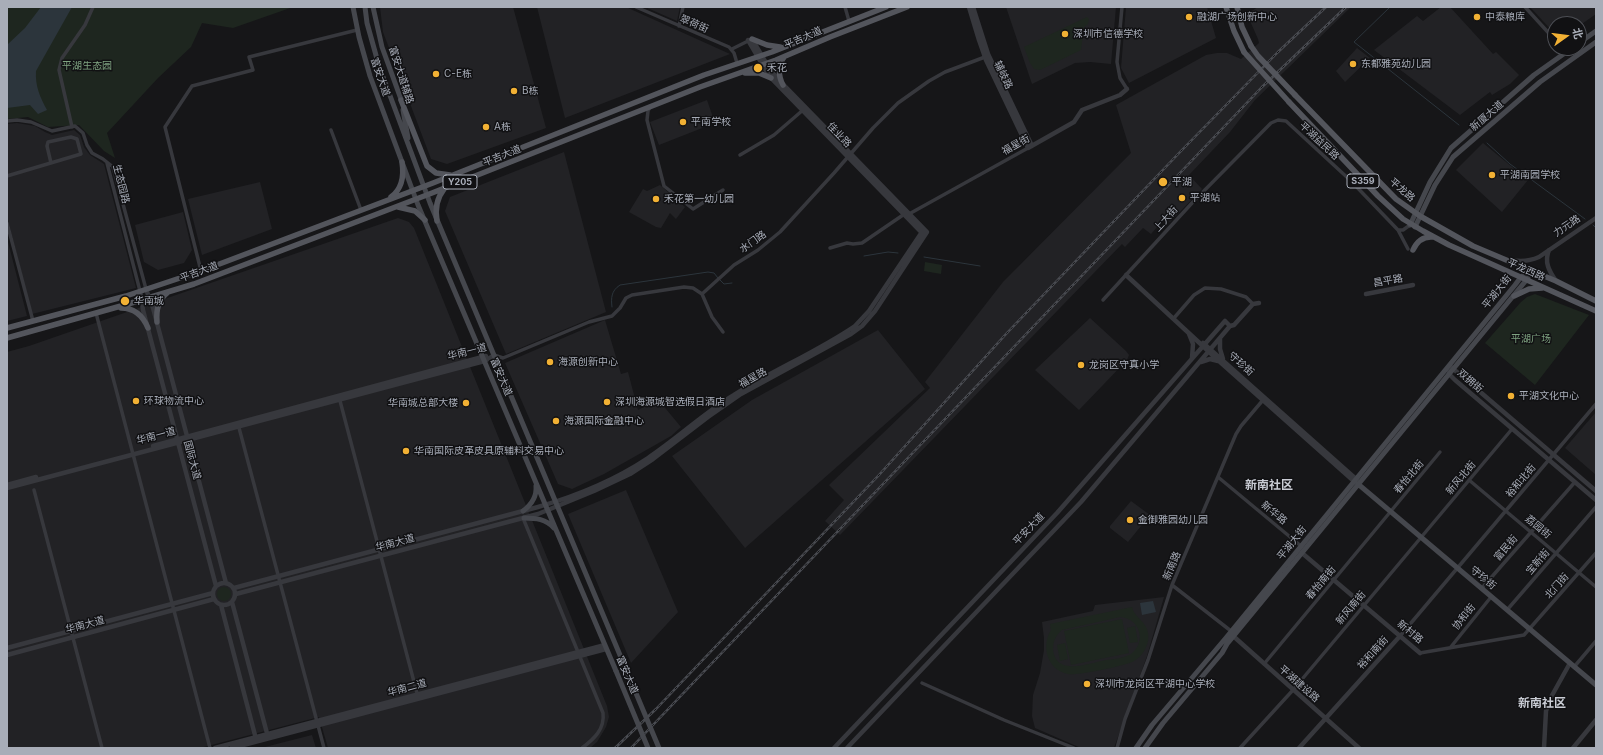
<!DOCTYPE html>
<meta charset="utf-8">
<style>
body{margin:0}
#map{position:relative;width:1603px;height:755px;overflow:hidden;background:#161618;font-family:Inter,"Noto Sans SC",sans-serif}
canvas{display:block}
.frame{position:absolute;inset:0;border:8px solid #a8adb8;pointer-events:none}
.north{position:absolute;left:1547px;top:16px;width:40px;height:40px;box-sizing:border-box;background:#111113;border:1px solid #4d4f55;border-radius:50%;rotate:76deg;font-size:11px;font-weight:700;line-height:16px;text-align:center;color:#a8adb8}
.north::after{content:'';display:block;margin:auto;width:14px;height:18px;background:#f2b134;clip-path:polygon(50% 0,100% 100%,50% 72%,0 100%)}
</style>
<div id="map">
<canvas width="1603" height="755"></canvas>
<div class="frame"></div>
<div class="north">北</div>
</div>
<script>
const c = document.querySelector('canvas').getContext('2d');
c.lineJoin = 'round';
function fill(path, color) {
  c.fillStyle = color;
  c.fill(path, 'evenodd');
}
function trace(path, color, width, dash) {
  c.strokeStyle = color;
  c.lineWidth = width;
  c.lineCap = dash ? 'butt' : 'round';
  c.setLineDash(dash || []);
  c.stroke(path);
}
function drawText(font, color, halo, rows, align = 'center') {
  c.font = font + ' Inter,"Noto Sans SC",sans-serif';
  c.lineWidth = 3;
  c.setLineDash([]);
  c.textBaseline = 'middle';
  c.strokeStyle = halo;
  c.fillStyle = color;
  for (const [text, x, y, turn = 0] of rows) {
    c.save();
    c.translate(x, y);
    c.rotate((+turn || 0) * Math.PI / 180);
    c.textAlign = isNaN(turn) ? turn : align;
    if (halo) c.strokeText(text, 0, 0);
    c.fillText(text, 0, 0);
    c.restore();
  }
}
const built = new Path2D(`
 M380,7H513L546,128L447,164L431,159L383,32Z
 M537,7H626L730,54L565,118Z
 M645,7H680L677,21Z
 M1006,7H1116L1111,64L1090,62L1075,63L1032,84Z
 M1126,7H1207L1216,38L1129,83L1121,68Z
 M1258,7H1351L1255,100L1230,132L1189,175L1202,189L1170,222L1165,218L1151,234L1143,228L1125,247L1122,244L840,535L825,521L844,500L829,485L930,388L925,382L1003,282L1131,153L1116,105L1206,55L1217,53H1227L1241,59L1259,43L1258,39L1247,14Z
 M1441,7H1450L1493,54L1496,52L1519,75L1510,84L1492,95L1490,92L1460,115L1374,50L1417,16L1423,21Z
 M1530,7H1596V14L1579,26V24H1555V34Z
 M1357,48L1370,58L1345,82L1336,71Z
 M707,100L715,123L659,145L650,122Z
 M17,123L35,126L45,132L52,135L74,130L80,135L84,147L90,155L104,164L136,288L32,314L7,216V124Z
 M1483,143L1528,180L1502,212L1456,170Z
 M564,152L606,312L506,354L445,211L450,197Z
 M260,182L272,229L202,255L188,199Z
 M660,185L685,207L676,219L670,213L661,228L656,227L629,212L643,189L647,191Z
 M183,212L192,250L184,263L158,270L144,262L135,225Z
 M398,218L409,222L414,228L607,706L609,717L606,727L597,742L590,748H328L319,717L200,748H7V352L29,346Z
 M7,238L27,316L7,321Z
 M1090,318L1126,351L1129,355L1127,360L1079,410L1035,370Z
 M605,320L621,374L628,372L638,410L644,407L656,397L681,427L671,436L604,474L572,489L558,484L505,363Z
 M878,330L925,389L745,548L672,456L752,400Z
 M1596,412V475L1565,448Z
 M626,490L678,612L631,663L568,514Z
 M1131,501L1150,515L1128,542L1110,528V526Z
 M1164,597L1147,656L1114,748H1081L1035,728L1032,716L1033,695L1040,673L1044,650V638L1042,622L1093,611L1095,605Z
 M312,735L316,748H261Z`);
const green = new Path2D(`
 M7,7H293L233,28L202,23L191,47L158,78L107,133L115,158L104,151L79,125L48,127L28,117L7,119Z
 M1087,17L1089,19L1088,24L1084,27L1081,50L1040,70L1034,69L1030,63L1024,47Z
 M925,262L942,265L941,274L924,271Z
 M1535,294L1589,315L1535,385L1485,343L1521,302L1527,297Z
 M217 594a7 7 0 1 1 14 0a7 7 0 1 1-14 0Z
 M1132,607C1135,620 1151,622 1148,641C1146,650 1141,657 1134,661C1125,666 1077,676 1068,674C1047,670 1041,646 1051,630L1050,624ZM1120,617C1140,618 1147,642 1131,654C1122,659 1111,659 1101,661C1085,665 1055,675 1053,649C1053,641 1056,635 1062,630Z
 M1122,619L1129,653L1071,665L1064,631Z
 M1135,626L1138,642L1130,643L1127,628Z
 M1065,643L1068,659L1060,661L1057,645Z`);
const water = new Path2D(`
 M41,7H72L36,71C35,86 40,97 47,110L38,114L30,105L7,108V45L25,28Z
 M1153,601L1156,612L1142,615L1140,603Z`);
const stream = new Path2D(`
 M1390,7L1354,42L1459,125
 M1487,143L1510,164L1585,219
 M1593,225L1596,228
 M864,256L888,252L898,253
 M924,257L980,266
 M720,280L724,284L732,283
 M612,307C611,298 611,291 620,285L708,272L714,273L718,278`);
const minor = new Path2D(`
 M636,7L729,47L734,53L737,63
 M845,7L849,21
 M1122,7L1117,62L1120,78L1127,89
 M1525,7L1555,40
 M679,26L683,7
 M1562,48L1566,53
 M732,49L750,40
 M650,107L648,111L647,120L664,186L693,209L723,190
 M7,121L17,120L31,122L52,131L75,126L83,133L87,145L92,153L103,159L113,167L146,289
 M72,127L59,70L62,58L85,25L93,7
 M331,130L361,210
 M740,155L774,135L803,110
 M107,163L140,291
 M7,176L81,154L77,139L71,137L48,142L47,146L51,163
 M909,214L1028,148
 M7,223L33,321
 M1398,230H1403L1410,225
 M830,248L847,243L853,244L862,243L903,215
 M201,271L165,127L192,86L253,70L249,57L357,30
 M702,294L712,317L723,332
 M1103,300L1192,203L1271,123L1278,120L1286,121L1350,180L1398,230L1408,249
 M96,313L210,748
 M1174,318L1194,295L1205,288L1221,289L1246,297L1253,304
 M494,355L503,358L589,322L612,316L620,308L626,298L632,295L684,287L693,288L702,294L734,265L758,250L780,232L834,173L873,128L898,103L929,81L945,72L985,57
 M339,397L418,697
 M238,424L324,748
 M1218,477L1301,546
 M1469,480L1596,587
 M34,490L102,748
 M523,518L603,713C605,729 594,739 582,748
 M1172,585L1231,631
 M1482,588L1575,482
 M1507,610L1596,507
 M1400,636L1596,404
 M1450,648L1491,597
 M1420,653L1524,635L1596,553
 M1264,664L1440,452
 M1574,667L1596,641
 M922,683L1004,720L1074,748
 M1117,748L1125,719L1148,660L1172,585L1236,434L1241,426L1263,400
 M1240,748L1293,690L1512,429`);
const tertiary = new Path2D(`
 M969,7L979,40L986,60L1028,148L1074,122L1082,110L1120,95L1127,89
 M973,7L988,54L1032,146
 M748,40L765,69L771,78L923,234
 M1549,250C1544,262 1549,271 1556,281
 M1511,260C1521,262 1530,261 1539,257L1596,218
 M1126,275L1219,361L1356,483
 M146,289L153,308L226,583
 M140,291L143,310L216,586
 M1366,294L1413,285
 M1189,334L1193,344L1192,358
 M1220,339V349L1223,359
 M1203,343L1356,479L1358,482
 M1201,362L1210,359L1218,361
 M1451,367L1596,491
 M1449,371V374L1455,380L1596,500
 M153,446L486,356
 M7,485L36,477
 M7,488L477,363L485,361L494,355
 M1302,553L1420,653
 M213 594a11 11 0 1 1 22 0a11 11 0 1 1-22 0Z
 M234,588L538,507C576,496 615,480 648,458C678,438 704,413 734,395C773,370 817,352 855,326L869,311L924,229
 M236,594L538,514L594,491L630,474L653,459L708,417L741,394L851,334L862,326L875,311L927,232L776,77L769,68L752,39
 M232,602L268,737
 M221,605L256,739
 M1232,635L1359,748
 M7,648L213,593
 M7,655L214,599
 M215,748L605,645
 M232,748L606,649
 M834,748L1057,513L1225,321L1230,326
 M847,748L1081,502L1230,326L1234,325L1253,304L1259,303
 M1299,748L1400,636
 M1544,748L1546,711L1550,699L1570,663
 M1573,748L1596,720`);
const secondary = new Path2D(`
 M353,7L359,37L370,76L418,205L616,671
 M365,7L367,23L379,66L430,203L625,667
 M373,7L382,47L402,102
 M1579,43L1596,31
 M403,110L408,138
 M1410,225L1430,182L1451,148L1534,75L1572,48
 M1415,227L1435,185L1453,157L1540,82L1596,42
 M1358,484L1596,685
 M523,511C531,505 537,497 536,486
 M524,518C536,518 546,519 554,528
 M1136,748L1152,725L1225,639L1515,285L1521,277L1531,270
 M1145,748L1163,723L1222,653L1227,644L1528,278`);
const primary = new Path2D(`
 M1226,7L1234,31L1244,52
 M1237,7L1242,27L1251,46
 M752,39L767,45L780,47
 M745,73H759L771,78
 M783,85C778,76 778,65 784,57
 M1295,95L1396,199L1420,216L1473,246L1556,281L1596,301
 M401,100L427,166L436,173L450,175
 M1289,102L1378,196L1403,219L1423,231L1449,245L1596,311
 M391,197C402,189 404,175 402,162
 M398,207L415,211L425,220
 M437,221C435,210 437,198 444,189
 M1413,250C1417,241 1423,236 1433,237
 M1514,296L1529,289L1542,288
 M121,308C135,308 143,316 148,328
 M157,322C156,311 158,300 167,293
 M7,328L126,296L201,271L433,183L704,75L772,52L886,7
 M7,338L128,304L194,284L432,193L700,87L776,60L830,37L907,7`);
const rail = new Path2D(`
 M615,748L656,709L879,475L1006,334L1181,151L1278,52L1326,7
 M631,748L1262,87L1346,7`);
const secondaryBridge = new Path2D(`
 M625,667L659,748
 M616,671L648,748`);
const primaryBridge = new Path2D(`
 M1251,46L1258,56L1295,95
 M1244,52L1289,102`);
const markers = [
 [1189,17,4,"#f2b134"],
 [1477,17,4,"#f2b134"],
 [1065,34,4,"#f2b134"],
 [1353,64,4,"#f2b134"],
 [758,68,5,"#f2b134"],
 [436,74,4,"#f2b134"],
 [514,91,4,"#f2b134"],
 [683,122,4,"#f2b134"],
 [486,127,4,"#f2b134"],
 [1492,175,4,"#f2b134"],
 [1163,182,5,"#f2b134"],
 [1182,198,4,"#f2b134"],
 [656,199,4,"#f2b134"],
 [125,301,5,"#f2b134"],
 [550,362,4,"#f2b134"],
 [1081,365,4,"#f2b134"],
 [1511,396,4,"#f2b134"],
 [136,401,4,"#f2b134"],
 [607,402,4,"#f2b134"],
 [466,403,4,"#f2b134"],
 [556,421,4,"#f2b134"],
 [406,451,4,"#f2b134"],
 [1130,520,4,"#f2b134"],
 [1087,684,4,"#f2b134"]
];
const shields = [
 [1363,181,32],
 [460,182,34]
];
const shieldNames = [
 ["S359",1363,181],
 ["Y205",460,182]
];
const poiNames = [
 ["融湖广场创新中心",1197,17],
 ["中泰粮库",1485,17],
 ["深圳市信德学校",1073,34],
 ["东都雅苑幼儿园",1361,64],
 ["禾花",767,68],
 ["C-E栋",444,74],
 ["B栋",522,91],
 ["平南学校",691,122],
 ["A栋",494,127],
 ["平湖南园学校",1500,175],
 ["平湖",1172,182],
 ["平湖站",1190,198],
 ["禾花第一幼儿园",664,199],
 ["华南城",134,301],
 ["海源创新中心",558,362],
 ["龙岗区守真小学",1089,365],
 ["平湖文化中心",1519,396],
 ["环球物流中心",144,401],
 ["深圳海源城智选假日酒店",615,402],
 ["华南城总部大楼",458,403,"right"],
 ["海源国际金融中心",564,421],
 ["华南国际皮革皮具原辅料交易中心",414,451],
 ["金御雅园幼儿园",1138,520],
 ["深圳市龙岗区平湖中心学校",1095,684]
];
const streetNames = [
 ["翠荷街",694,24,23],
 ["平吉大道",803,38,-23],
 ["富安大道辅路",401,75,72],
 ["辅岐路",1003,75,65],
 ["富安大道",380,77,71],
 ["新厦大道",1487,116,-41],
 ["佳业路",839,135,46],
 ["平湖益民路",1319,141,43],
 ["福星街",1016,145,-29],
 ["平吉大道",502,156,-22],
 ["生态园路",121,184,76],
 ["平龙路",1402,190,41],
 ["上大街",1166,219,-48],
 ["力元路",1567,226,-34],
 ["水门路",753,242,-35],
 ["平龙西路",1526,270,24],
 ["平吉大道",199,272,-20],
 ["昌平路",1388,281,-10],
 ["平湖大街",1497,292,-51],
 ["华南一道",467,352,-14],
 ["守珍街",1241,364,42],
 ["富安大道",501,377,67],
 ["福星路",753,378,-29],
 ["双拥街",1470,381,41],
 ["华南一道",156,436,-15],
 ["国际大道",192,460,75],
 ["春怡北街",1409,477,-50],
 ["新风北街",1461,478,-50],
 ["裕和北街",1521,481,-50],
 ["新华路",1274,513,40],
 ["荔园街",1538,527,40],
 ["平安大道",1029,529,-46],
 ["华南大道",395,543,-15],
 ["平湖大街",1292,543,-51],
 ["富民街",1506,548,-49],
 ["宝新街",1538,562,-49],
 ["新南路",1172,566,-67],
 ["守珍街",1483,578,40],
 ["春怡南街",1321,583,-50],
 ["北门街",1557,586,-48],
 ["新风南街",1351,608,-50],
 ["协和街",1464,617,-51],
 ["华南大道",85,625,-15],
 ["新村路",1410,632,40],
 ["裕和南街",1373,653,-48],
 ["富安大道",627,675,67],
 ["平湖建设路",1299,684,41],
 ["华南二道",407,688,-15]
];
const parkNames = [
 ["平湖生态园",87,66],
 ["平湖广场",1531,339]
];
const quarterNames = [
 ["新南社区",1269,485],
 ["新南社区",1542,703]
];
fill(built, '#222225');
fill(green, '#1e261f');
fill(water, '#2c353c');
trace(stream, '#2c353c', 1);
trace(minor, '#37383d', 3.5);
trace(tertiary, '#37383d', 4.5);
trace(secondary, '#45474d', 5);
trace(primary, '#53555c', 5.5);
trace(rail, '#4a4c52', 2.5);
trace(rail, '#111113', 1, [3]);
trace(secondaryBridge, '#45474d', 5);
trace(primaryBridge, '#53555c', 5.5);
for (const [x, y, r, color] of markers) {
  const dot = new Path2D();
  dot.arc(x, y, r, 0, 2 * Math.PI);
  c.fillStyle = color;
  c.fill(dot);
  trace(dot, '#111113', 1.5);
}
for (const [x, y, w] of shields) {
  const box = new Path2D();
  box.roundRect(x - w / 2, y - 7, w, 14, 3);
  c.fillStyle = '#111113';
  c.fill(box);
  trace(box, '#a8adb8', 1);
}
drawText('bold 9px', '#a8adb8', null, shieldNames);
drawText('10px', '#a8adb8', '#111113', poiNames, 'left');
drawText('10px', '#a8adb8', '#111113', streetNames);
drawText('10px', '#7fa381', '#111113', parkNames);
drawText('bold 12px', '#c9ccd4', '#111113', quarterNames);
</script>
